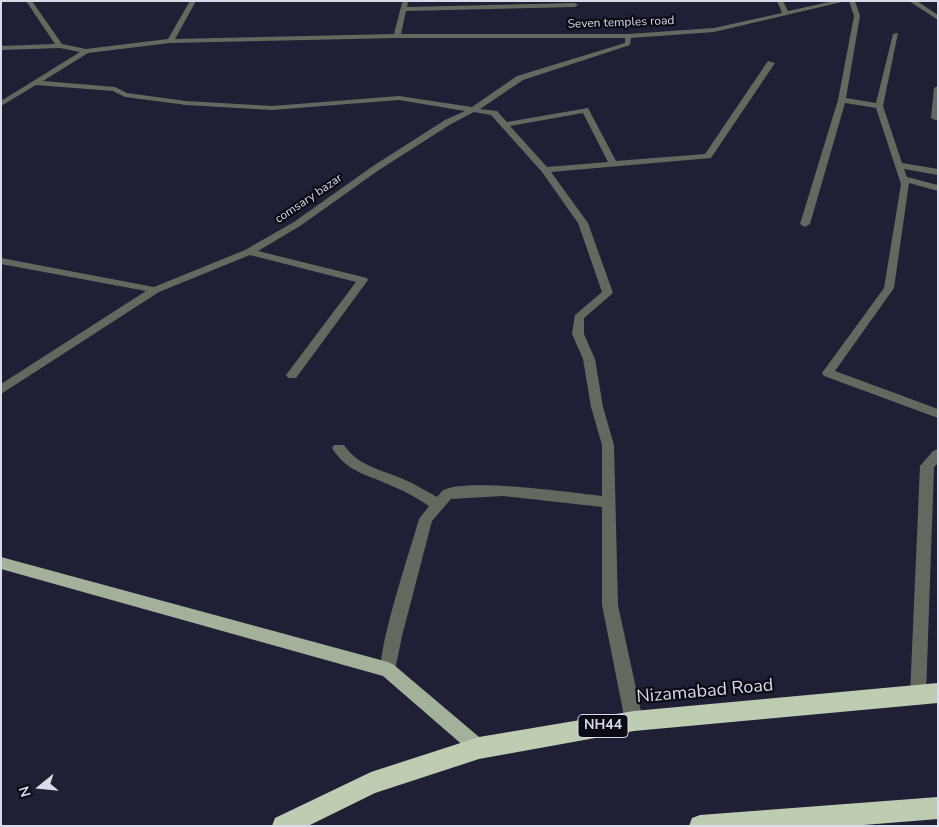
<!DOCTYPE html>
<style>
body{margin:0}
#map{position:relative;width:939px;height:827px;overflow:hidden;background:#1f2035;font-family:"Nunito Sans",sans-serif}
canvas{display:block}
.frame{position:absolute;inset:0;border:2px solid #d9dbea;pointer-events:none}
.north{position:absolute;left:15px;top:762px;width:50px;height:50px;-webkit-text-stroke:4px #0a0b14;paint-order:stroke;rotate:253deg;font-size:14px;font-weight:700;line-height:20px;text-align:center;color:#d9dbea}
.north::after{content:'';display:block;margin:auto;width:18px;height:22px;background:#d9dbea;clip-path:polygon(50% 0,100% 100%,50% 72%,0 100%)}
</style>
<div id="map">
<canvas width="939" height="827"></canvas>
<div class="frame"></div>
<div class="north">N</div>
</div>
<script>
const c = document.querySelector('canvas').getContext('2d');
c.lineJoin = 'round';
function fill(path, color) {
  c.fillStyle = color;
  c.fill(path, 'evenodd');
}
function drawText(font, color, halo, rows, align = 'center') {
  c.font = font + ' "Nunito Sans",sans-serif';
  c.lineWidth = 4.5;
  c.setLineDash([]);
  c.textBaseline = 'middle';
  c.strokeStyle = halo;
  c.fillStyle = color;
  for (const [text, x, y, turn = 0] of rows) {
    c.save();
    c.translate(x, y);
    c.rotate((+turn || 0) * Math.PI / 180);
    c.textAlign = isNaN(turn) ? turn : align;
    if (halo) c.strokeText(text, 0, 0);
    c.fillText(text, 0, 0);
    c.restore();
  }
}
function trace(path, color, width, dash) {
  c.strokeStyle = color;
  c.lineWidth = width;
  c.lineCap = dash ? 'butt' : 'round';
  c.setLineDash(dash || []);
  c.stroke(path);
}
const minor = new Path2D(`
 M26,1H32L62,44L86,49L168,39L190,1H196L175,39L394,34L402,3L405,1L408,3L407,7L575,3L578,5L575,7L406,11L401,34H628L714,28L782,13L777,1H783L788,11L834,1H846L714,32L631,38L630,45L523,80L480,109L497,111L507,122L588,108L616,161L705,154L768,61L775,63L711,158L551,172L588,223L613,293L584,318V334L595,359L603,407L614,445L618,605L643,721L640,727L634,729L628,727L625,721L602,605V507L503,496L451,499L432,521L402,636L394,675L388,678L382,675C374,657 412,545 419,519L429,506C418,499 407,492 394,487C370,475 347,473 332,448L334,445H344C358,466 380,469 403,479C415,484 426,491 437,497C439,495 440,493 442,491C463,477 573,493 602,496V445L591,407L583,359L572,334L575,315L602,292L578,223L542,172L491,115L474,112L451,124L379,170L300,226L258,251L367,278L368,280L296,378H288L286,375L356,282L250,255L159,292L1,394V384L146,291L1,264V258L154,287L245,250L294,222L373,166L445,120L465,111L399,100L272,110L186,105L125,97L113,91L36,85L1,106V101L80,52L60,48L1,50V46L55,44ZM397,38H625V43L517,76L472,107L399,96L272,106L186,101L127,93L115,87L43,81L88,53L170,43ZM583,113L608,162L547,167L510,126Z
 M849,1H855L860,16L846,98L876,103L893,34L898,33L883,106L902,163L938,169V175L904,169L907,177L938,185V191L909,183L894,288L835,371L938,409V418L824,376L822,373L884,288L901,184L876,108L845,103L810,224L805,227L800,224L838,100L854,16Z
 M909,1H917L938,15V20Z
 M938,86V120H935L931,118L934,88Z
 M938,449V463L934,467L926,695L924,701L918,703L912,701L910,695L920,466L933,451Z`);
const major = new Path2D(`
 M1,557L388,662L394,665L485,742L488,748L485,754L479,757L473,754L383,676L1,569Z`);
const highway = new Path2D(`
 M938,683V703L634,731L479,759L375,793L308,826H272L275,818L371,772L479,737L634,711Z
 M938,797V819L851,826H689L692,818L700,815Z`);
const farStreetnames = [
 ["Seven temples road",621,23,-2],
 ["comsary bazar",309,199,-34]
];
const shields = [
 [603,726,50]
];
const shieldNames = [
 ["NH44",603,726]
];
const nearStreetnames = [
 ["Nizamabad Road",705,692,-5]
];
fill(minor, '#63695e');
fill(major, '#a4b19a');
fill(highway, '#becdb2');
drawText('12px', '#d9dbea', '#0a0b14', farStreetnames);
for (const [x, y, w] of shields) {
  const box = new Path2D();
  box.roundRect(x - w / 2, y - 11.5, w, 23, 4);
  c.fillStyle = '#0a0b14';
  c.fill(box);
  trace(box, '#d9dbea', 1);
}
drawText('bold 14px', '#d9dbea', null, shieldNames);
drawText('18px', '#d9dbea', '#0a0b14', nearStreetnames);
</script>
